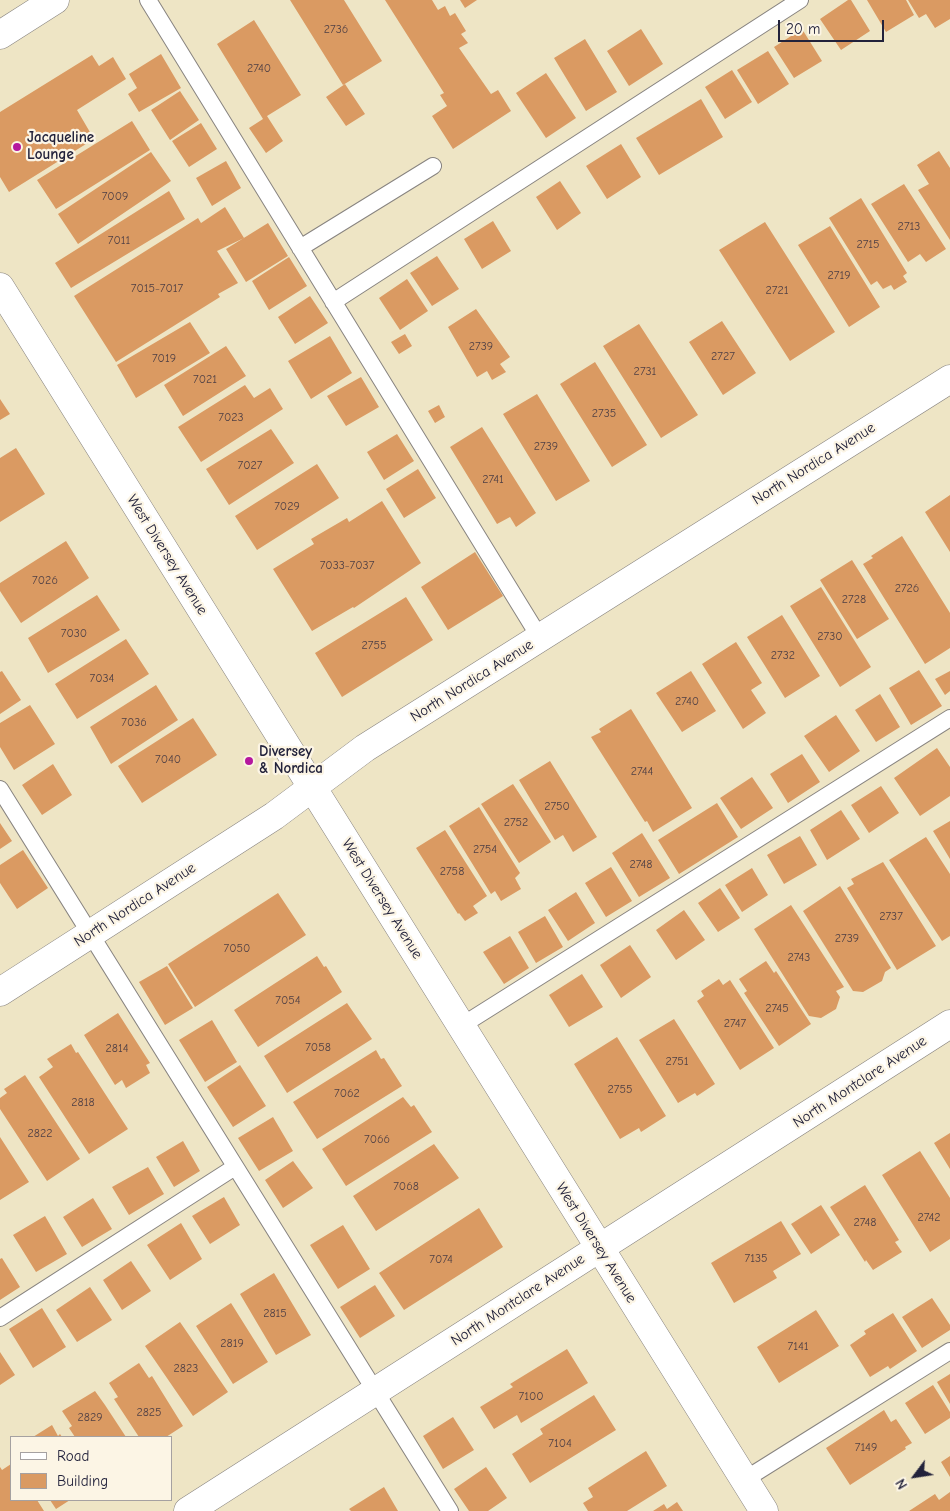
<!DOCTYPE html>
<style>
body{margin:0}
#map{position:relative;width:950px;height:1511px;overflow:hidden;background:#eee5c5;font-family:"Comic Neue",sans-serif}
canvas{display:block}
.legend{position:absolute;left:10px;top:1436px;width:162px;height:65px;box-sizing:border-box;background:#fcf5e5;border:1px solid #a5a1a1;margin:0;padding:6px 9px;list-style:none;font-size:15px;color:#22223b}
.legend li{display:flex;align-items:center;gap:10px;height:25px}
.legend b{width:25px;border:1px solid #a5a1a1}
.north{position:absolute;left:890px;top:1451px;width:50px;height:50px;-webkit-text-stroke:4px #fcf5e5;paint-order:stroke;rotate:239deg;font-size:14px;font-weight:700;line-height:20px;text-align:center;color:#22223b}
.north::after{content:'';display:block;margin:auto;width:18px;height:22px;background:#22223b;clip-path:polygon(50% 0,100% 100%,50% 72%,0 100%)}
.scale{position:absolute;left:778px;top:20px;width:106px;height:22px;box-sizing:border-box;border:2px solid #22223b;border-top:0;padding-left:6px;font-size:15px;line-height:18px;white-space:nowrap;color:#22223b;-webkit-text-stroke:4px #fcf5e5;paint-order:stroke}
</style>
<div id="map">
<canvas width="950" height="1511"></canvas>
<ul class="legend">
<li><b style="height:6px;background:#fff"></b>Road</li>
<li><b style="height:14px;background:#da9a62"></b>Building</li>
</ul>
<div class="north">N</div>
<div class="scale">20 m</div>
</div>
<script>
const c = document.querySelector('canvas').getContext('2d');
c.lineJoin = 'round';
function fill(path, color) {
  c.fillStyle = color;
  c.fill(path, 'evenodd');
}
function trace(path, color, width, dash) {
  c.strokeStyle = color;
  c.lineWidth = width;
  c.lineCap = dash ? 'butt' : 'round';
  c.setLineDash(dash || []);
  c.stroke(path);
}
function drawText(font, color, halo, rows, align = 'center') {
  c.font = font + ' "Comic Neue",sans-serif';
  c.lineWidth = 4.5;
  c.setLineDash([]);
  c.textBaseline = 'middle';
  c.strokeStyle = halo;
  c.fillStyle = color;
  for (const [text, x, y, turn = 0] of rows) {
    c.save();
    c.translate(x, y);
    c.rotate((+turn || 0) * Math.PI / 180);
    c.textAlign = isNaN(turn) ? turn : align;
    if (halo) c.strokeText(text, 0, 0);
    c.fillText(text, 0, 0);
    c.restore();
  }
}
const building = new Path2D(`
 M290,0H344L382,61L343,85Z
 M385,0H432L438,10L445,6L450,16L455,13L466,31L461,34L468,43L459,48L491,94L498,90L511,111L453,149L432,116L447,106L440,95L444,93Z
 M460,0H477L465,8Z
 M848,0H851L870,31L841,50L820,19Z
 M867,0H906L914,15L886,32Z
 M908,0H950V19L935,28L926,14L919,18Z
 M254,20L301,95L267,116L283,141L266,153L249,128L263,119L217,44Z
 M641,29L663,64L629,86L607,51Z
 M802,29L822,61L794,78L774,47Z
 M585,39L617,92L586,111L554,58Z
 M768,51L789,84L758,104L737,70Z
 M161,54L181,88L139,112L128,94L137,88L129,74Z
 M92,55L99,66L113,57L126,79L77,110L94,139L9,192L0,177V112Z
 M732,70L752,102L725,119L705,87Z
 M546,73L576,118L546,138L516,93Z
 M345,84L365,114L346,126L326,97Z
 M180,91L199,120L170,140L151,110Z
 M701,99L723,137L659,175L636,138Z
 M132,121L150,150L56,209L37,180Z
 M201,123L217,149L189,167L172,141Z
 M621,144L641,177L607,199L586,166Z
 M939,151L950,168V240L918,190L929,184L917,165Z
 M151,152L171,181L78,244L58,214Z
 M226,161L241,188L212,206L196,178Z
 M560,181L581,213L557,230L536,197Z
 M904,184L946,249L926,262L920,254L908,262L871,204Z
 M169,191L185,219L71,288L55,263Z
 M861,198L907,273L903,276L907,282L894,290L891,285L883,289L877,281L871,285L829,218Z
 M225,207L244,238L217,251L238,283L218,294L220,297L116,362L74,296L198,218L201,223Z
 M493,221L511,251L482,269L464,239Z
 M765,222L835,332L790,361L719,250Z
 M268,223L288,256L246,282L226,249Z
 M830,226L880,307L849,327L798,245Z
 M437,256L459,289L432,306L410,273Z
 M289,257L307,286L269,310L252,281Z
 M407,279L428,311L400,330L379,298Z
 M310,296L328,323L295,344L278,317Z
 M476,309L510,357L500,364L506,372L492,380L487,371L477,377L448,327Z
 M722,321L756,373L723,395L689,342Z
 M190,322L210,353L136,398L117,365Z
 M639,324L698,415L661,438L603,346Z
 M405,334L412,346L399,354L391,342Z
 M330,336L352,373L311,399L288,361Z
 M226,346L246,376L183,416L164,385Z
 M595,362L647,445L612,467L560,384Z
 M361,377L379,407L346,426L327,396Z
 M245,385L254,398L270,388L283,409L201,462L178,427Z
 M537,394L590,481L556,501L503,414Z
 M0,399L10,414L0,420Z
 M439,405L445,417L435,423L428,411Z
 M482,427L536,513L516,527L510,517L497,524L450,447Z
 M271,429L294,463L229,505L206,469Z
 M397,434L414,461L384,480L367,452Z
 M16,448L45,494L0,522V458Z
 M317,464L339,498L257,550L235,516Z
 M418,469L436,498L404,518L386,489Z
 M950,495V552L925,512Z
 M382,501L421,563L354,608L353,607L312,631L273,569L314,544L311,539L347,518L349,522Z
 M902,536L950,613V648L925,664L863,564L873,558L871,556Z
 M66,541L89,578L21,623L0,591V583Z
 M475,552L503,596L448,630L421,587Z
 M852,560L889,619L857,639L820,580Z
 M821,587L871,667L840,687L790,606Z
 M97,595L120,630L48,673L28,638Z
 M406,597L433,640L342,697L315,653Z
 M782,615L820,676L785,698L747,637Z
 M126,639L149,674L77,719L55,684Z
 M736,642L762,683L751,690L766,713L743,729L702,664Z
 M919,670L942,706L911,725L889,688Z
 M2,671L21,700L0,714V672Z
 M691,671L716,711L682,732L656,693Z
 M950,671V691L945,695L935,679Z
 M156,685L178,720L111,764L90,727Z
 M880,694L900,727L876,742L855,710Z
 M30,705L55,744L14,770L0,747V723Z
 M631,709L692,808L653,832L647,821L645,822L591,737L601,732L599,729Z
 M836,715L860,751L829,772L804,736Z
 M193,718L217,755L142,803L118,766Z
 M937,748L950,767V796L920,816L894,778Z
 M802,754L820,782L788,803L770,774Z
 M550,761L597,837L573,852L563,835L555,840L519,780Z
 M53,764L72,795L42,815L22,785Z
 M752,777L773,808L741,829L720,798Z
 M513,784L551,842L519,863L481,804Z
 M881,786L899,813L869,833L851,805Z
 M717,803L738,837L679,874L658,840Z
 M479,807L520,873L515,878L521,889L501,901L495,891L491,894L449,826Z
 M841,810L860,839L827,860L810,830Z
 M950,821V859L933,831Z
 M0,823L12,841L0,849Z
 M445,830L487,896L473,906L478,913L465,921L459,913L458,914L416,848Z
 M642,833L670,878L639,897L612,853Z
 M800,836L817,865L784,884L767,855Z
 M926,837L950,874V936L942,941L889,860Z
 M23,850L48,888L17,909L0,883V865Z
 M883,862L936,946L897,970L847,888L854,884L851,879Z
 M611,867L632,901L606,917L585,883Z
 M752,868L768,895L742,912L725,885Z
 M840,886L891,968L885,972L882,981L863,992L853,991L803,911Z
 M720,888L740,918L718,932L698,903Z
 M576,892L595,923L568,941L548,910Z
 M278,893L306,935L195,1007L168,964Z
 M791,905L844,987L836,991L840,997L836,1009L821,1018L809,1016L754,929Z
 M684,910L705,940L676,960L656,930Z
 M545,916L563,947L536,963L518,932Z
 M510,936L529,968L504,984L483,952Z
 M630,945L651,977L621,998L600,965Z
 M317,956L324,967L326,966L342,992L258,1047L234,1010Z
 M766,961L774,973L776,971L811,1024L779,1046L744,993L747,991L739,979Z
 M167,966L193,1008L165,1025L139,982Z
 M582,974L603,1007L569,1027L549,995Z
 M719,979L723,985L730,980L774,1048L740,1070L697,1001L704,996L701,991Z
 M347,1003L372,1039L287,1093L264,1056Z
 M118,1013L150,1063L146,1065L150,1073L126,1088L122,1080L115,1085L84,1035Z
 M674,1019L715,1084L697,1096L695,1093L678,1103L639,1040Z
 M212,1020L237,1062L205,1082L179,1040Z
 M617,1037L666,1116L641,1132L639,1128L620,1139L574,1064Z
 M71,1044L76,1053L78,1052L128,1129L89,1154L39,1077L53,1067L47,1059Z
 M376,1050L381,1059L384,1058L402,1086L317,1139L293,1102Z
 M240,1065L266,1106L233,1127L207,1087Z
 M25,1075L80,1159L47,1181L0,1109V1098L7,1093L4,1089Z
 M403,1097L411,1107L414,1105L432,1132L346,1186L322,1149Z
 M273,1117L293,1151L259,1171L238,1138Z
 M950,1133V1169L934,1143Z
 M0,1137L29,1182L0,1200Z
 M183,1141L200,1171L174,1187L156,1157Z
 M434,1144L459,1178L376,1231L353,1196Z
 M920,1151L950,1198V1239L930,1252L882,1175Z
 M293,1161L313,1188L283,1208L265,1180Z
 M148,1167L164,1194L129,1215L112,1187Z
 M865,1185L899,1240L895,1242L902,1252L873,1270L866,1260L865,1262L830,1207Z
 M224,1197L240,1225L210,1244L192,1216Z
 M93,1198L112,1229L82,1247L63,1217Z
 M821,1205L840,1235L811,1254L791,1224Z
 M479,1208L503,1247L404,1310L379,1273Z
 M45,1216L67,1254L36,1272L13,1235Z
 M781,1221L801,1254L773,1271L777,1278L734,1303L711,1263Z
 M181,1223L202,1259L170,1280L147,1245Z
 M343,1225L370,1269L338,1289L310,1245Z
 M2,1258L20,1287L0,1300V1259Z
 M131,1261L151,1291L122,1310L103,1280Z
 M274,1273L311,1335L276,1355L240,1294Z
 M375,1285L395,1316L360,1338L340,1307Z
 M90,1287L112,1320L77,1342L56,1310Z
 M932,1298L950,1325V1330L922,1348L902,1317Z
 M231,1303L268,1362L233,1384L196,1326Z
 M42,1308L66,1347L33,1368L9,1329Z
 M816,1310L839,1346L779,1383L757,1347Z
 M893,1313L917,1351L890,1369L888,1366L870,1377L850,1345L866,1334L864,1331Z
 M180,1322L228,1392L193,1416L145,1346Z
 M567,1349L588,1383L521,1423L517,1415L494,1429L480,1407L513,1387L510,1384Z
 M0,1352L15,1375L0,1385Z
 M139,1363L149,1378L152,1376L183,1426L166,1437H139L114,1399L118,1397L109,1383Z
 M950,1374V1404L937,1382Z
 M933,1385L950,1412V1418L925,1434L905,1403Z
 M95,1391L105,1405L126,1437H75L69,1428L72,1426L62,1411Z
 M594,1395L616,1430L530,1483L512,1454L543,1434L540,1429Z
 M884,1410L891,1422L896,1419L912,1443L905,1447L906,1449L850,1485L826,1448Z
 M453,1417L474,1450L443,1469L423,1436Z
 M52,1425L58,1436L60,1434L62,1437H33Z
 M646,1451L667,1486L627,1511H588L583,1503L593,1497L588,1488Z
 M950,1456V1477L941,1462Z
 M11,1464V1500H37L44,1511H0V1467L2,1470Z
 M486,1467L507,1498L488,1511H469L454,1489Z
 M384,1487L398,1511H351L349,1509Z
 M950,1492V1511H909L935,1494L939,1500Z
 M50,1500H70L56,1509Z
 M677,1502L683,1511H653L664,1504L667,1509Z`);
const lane = new Path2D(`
 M148,0L540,638
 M300,248L433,166
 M333,302L800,0
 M0,789L450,1511
 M461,1026L950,718
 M0,1318L235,1167
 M744,1480L950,1351`);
const street = new Path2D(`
 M0,35L55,0
 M0,992L274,816L365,748L950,379
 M188,1511L950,1024`);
const secondary = new Path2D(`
 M0,287L764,1511`);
const markers = [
 [17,147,5,"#b5179e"],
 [249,761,5,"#b5179e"]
];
const numberNames = [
 ["2736",336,30],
 ["2740",259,69],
 ["7009",115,197],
 ["2713",909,227],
 ["7011",119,241],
 ["2715",868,245],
 ["2719",839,276],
 ["7015-7017",157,289],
 ["2721",777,291],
 ["2739",481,347],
 ["2727",723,357],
 ["7019",164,359],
 ["2731",645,372],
 ["7021",205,380],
 ["2735",604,414],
 ["7023",231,418],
 ["2739",546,447],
 ["7027",250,466],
 ["2741",493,480],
 ["7029",287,507],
 ["7033-7037",347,566],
 ["7026",45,581],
 ["2726",907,589],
 ["2728",854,600],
 ["7030",74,634],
 ["2730",830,637],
 ["2755",374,646],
 ["2732",783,656],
 ["7034",102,679],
 ["2740",687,702],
 ["7036",134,723],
 ["7040",168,760],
 ["2744",642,772],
 ["2750",557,807],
 ["2752",516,823],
 ["2754",485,850],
 ["2748",641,865],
 ["2758",452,872],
 ["2737",891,917],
 ["2739",847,939],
 ["7050",237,949],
 ["2743",799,958],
 ["7054",288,1001],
 ["2745",777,1009],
 ["2747",735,1024],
 ["7058",318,1048],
 ["2814",117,1049],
 ["2751",677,1062],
 ["2755",620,1090],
 ["7062",347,1094],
 ["2818",83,1103],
 ["2822",40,1134],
 ["7066",377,1140],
 ["7068",406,1187],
 ["2742",929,1218],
 ["2748",865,1223],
 ["7135",756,1259],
 ["7074",441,1260],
 ["2815",275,1314],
 ["2819",232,1344],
 ["7141",798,1347],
 ["2823",186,1369],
 ["7100",531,1397],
 ["2825",149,1413],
 ["2829",90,1418],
 ["7104",560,1444],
 ["7149",866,1448]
];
const poiNames = [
 ["Jacqueline",27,138],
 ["Lounge",27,155],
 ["Diversey",259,752],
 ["& Nordica",259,769]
];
const streetNames = [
 ["North Nordica Avenue",814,464,-32],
 ["West Diversey Avenue",167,555,58],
 ["North Nordica Avenue",472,681,-32],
 ["West Diversey Avenue",382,899,58],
 ["North Nordica Avenue",135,905,-33],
 ["North Montclare Avenue",860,1082,-33],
 ["West Diversey Avenue",596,1243,58],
 ["North Montclare Avenue",518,1300,-33]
];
fill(building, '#da9a62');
trace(lane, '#888480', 18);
trace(street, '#888480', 29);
trace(secondary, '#888480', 29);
trace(lane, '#fff', 16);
trace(street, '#fff', 28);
trace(secondary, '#fff', 28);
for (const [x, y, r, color] of markers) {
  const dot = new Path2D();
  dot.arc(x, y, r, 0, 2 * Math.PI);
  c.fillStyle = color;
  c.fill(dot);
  trace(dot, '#fcf5e5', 2);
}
drawText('12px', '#504045', null, numberNames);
drawText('bold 15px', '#22223b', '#fcf5e5', poiNames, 'left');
drawText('15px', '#22223b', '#fcf5e5', streetNames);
</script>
